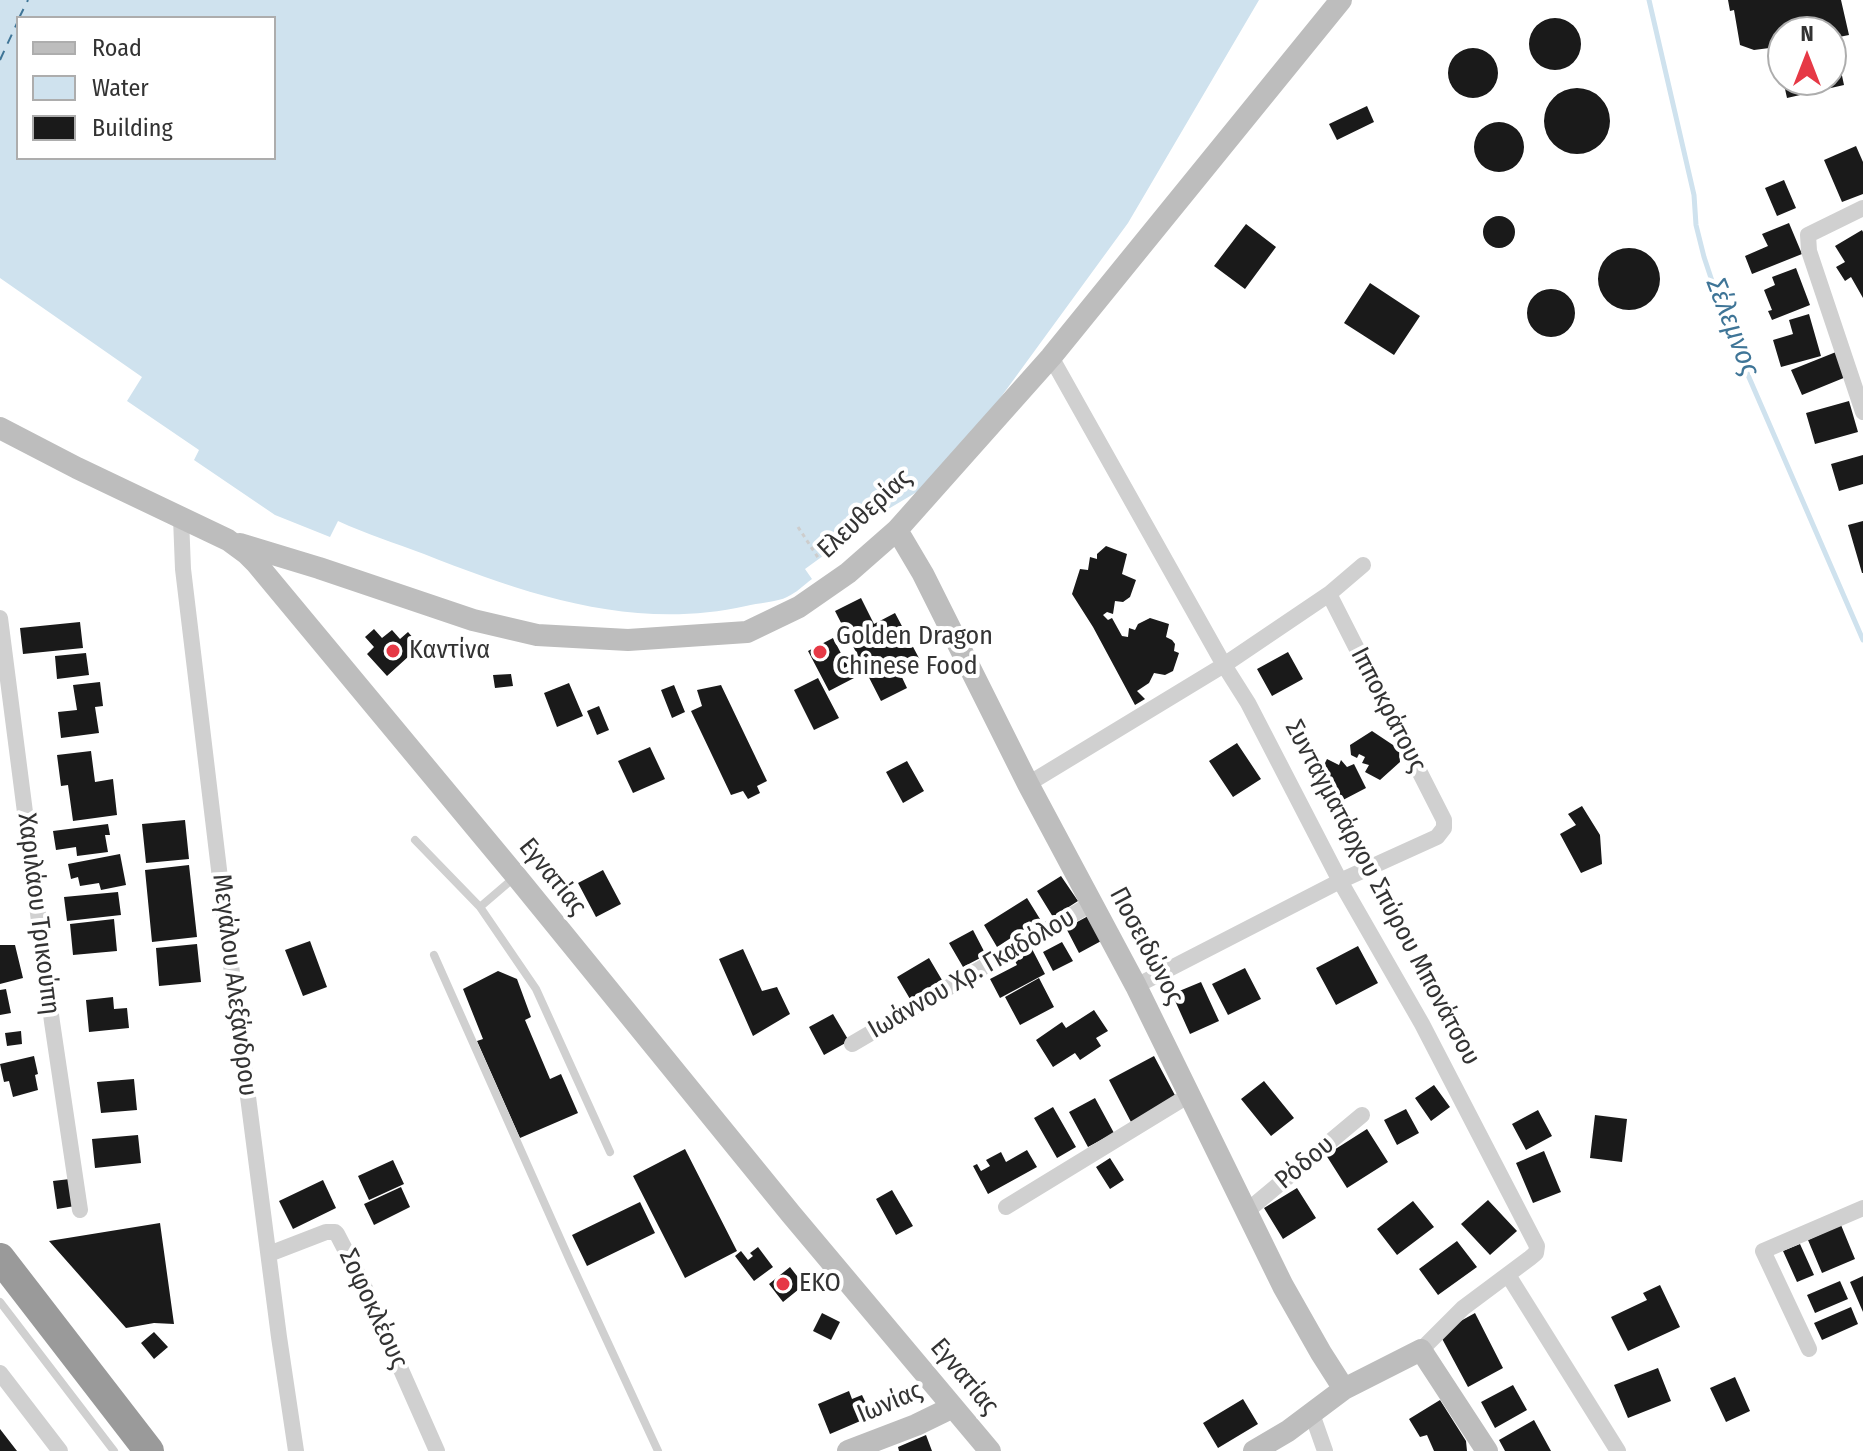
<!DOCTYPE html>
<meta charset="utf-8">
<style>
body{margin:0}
#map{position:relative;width:1863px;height:1451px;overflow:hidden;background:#fff;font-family:"Fira Sans Condensed",sans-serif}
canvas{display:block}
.legend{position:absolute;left:16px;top:16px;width:260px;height:144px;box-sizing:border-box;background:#fff;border:2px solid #adadad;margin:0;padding:10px 14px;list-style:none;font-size:24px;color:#333}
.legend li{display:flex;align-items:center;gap:16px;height:40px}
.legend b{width:40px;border:2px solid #adadad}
.north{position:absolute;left:1767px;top:16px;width:80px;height:80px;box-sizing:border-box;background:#fff;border:2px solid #adadad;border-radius:50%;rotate:0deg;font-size:22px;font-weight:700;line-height:32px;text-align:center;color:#333}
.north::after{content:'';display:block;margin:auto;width:28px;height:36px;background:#e63946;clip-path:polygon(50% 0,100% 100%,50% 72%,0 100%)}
</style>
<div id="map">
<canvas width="1863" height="1451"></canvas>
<ul class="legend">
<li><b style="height:10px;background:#bdbdbd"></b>Road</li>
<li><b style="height:22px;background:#cfe2ee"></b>Water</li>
<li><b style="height:22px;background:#1a1a1a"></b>Building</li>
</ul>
<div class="north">N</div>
</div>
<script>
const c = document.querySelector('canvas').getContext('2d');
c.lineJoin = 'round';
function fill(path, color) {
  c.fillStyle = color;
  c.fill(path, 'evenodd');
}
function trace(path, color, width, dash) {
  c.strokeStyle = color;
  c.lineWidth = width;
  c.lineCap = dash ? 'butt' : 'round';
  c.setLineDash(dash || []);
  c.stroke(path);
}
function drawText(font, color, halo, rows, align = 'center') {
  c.font = font + ' "Fira Sans Condensed",sans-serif';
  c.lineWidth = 8;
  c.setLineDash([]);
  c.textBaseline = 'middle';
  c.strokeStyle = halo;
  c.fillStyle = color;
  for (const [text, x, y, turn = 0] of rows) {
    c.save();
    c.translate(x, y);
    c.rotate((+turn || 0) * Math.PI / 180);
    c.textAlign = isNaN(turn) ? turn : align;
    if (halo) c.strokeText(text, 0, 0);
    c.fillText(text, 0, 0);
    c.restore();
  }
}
const water = new Path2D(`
 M0,0H1259L1128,223L971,438L932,483L858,527L838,545L805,569L812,579C804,585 796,593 787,597C778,602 757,603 746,606C633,631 528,595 424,554C395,543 366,534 338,521L330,537L275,515L194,460L199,450L127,401L142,377L0,278ZM18,18H274V158H18Z`);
const stream = new Path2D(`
 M1649,0L1694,195L1696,225L1704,257L1728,329L1863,640`);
const ferry = new Path2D(`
 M19,18L28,0
 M0,60L18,21`);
const building = new Path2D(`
 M1728,0H1841L1849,35L1834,38L1844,85L1787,98L1783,80H1831V32H1783V72H1782L1777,47L1754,50L1740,45L1734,10L1730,11Z
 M1529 44a26 26 0 1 1 52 0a26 26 0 1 1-52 0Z
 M1448 73a25 25 0 1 1 50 0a25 25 0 1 1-50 0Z
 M1544 121a33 33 0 1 1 66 0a33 33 0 1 1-66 0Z
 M1367,106L1374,122L1337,140L1329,124Z
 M1474 147a25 25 0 1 1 50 0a25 25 0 1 1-50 0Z
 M1856,146L1863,162V194L1842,202L1824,160Z
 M1784,180L1796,208L1777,216L1765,188Z
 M1483 232a16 16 0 1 1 32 0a16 16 0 1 1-32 0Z
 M1789,223L1802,254L1752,274L1745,256L1768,246L1762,234Z
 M1246,224L1276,247L1245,289L1214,266Z
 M1862,230L1863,232V298L1851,277L1845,281L1836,267L1845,262L1835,246Z
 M1598 279a31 31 0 1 1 62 0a31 31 0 1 1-62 0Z
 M1796,268L1810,305L1772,320L1768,311L1772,310L1764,290L1775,285L1772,277Z
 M1370,283L1420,316L1394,355L1344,323Z
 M1527 313a24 24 0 1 1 48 0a24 24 0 1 1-48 0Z
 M1809,314L1821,356L1781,367L1773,340L1793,334L1789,320Z
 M1836,352L1846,377L1802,395L1791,370Z
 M1849,401L1858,432L1815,444L1806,413Z
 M1863,455V484L1839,491L1831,464Z
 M1863,521V573H1862L1848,525Z
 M1106,546L1127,554L1122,574L1136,580L1130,597L1123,602L1115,601L1113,614L1107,612L1103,615L1108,620L1112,618L1122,636L1128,637L1129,628L1135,630L1138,624L1150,618L1169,624L1166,637L1172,640L1175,644L1174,651L1179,653L1173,671L1165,675L1154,673L1149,683L1137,691L1145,699L1135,705L1093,627L1072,594L1080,569L1088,570L1090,557L1097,559V554Z
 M861,598L874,624L895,613L920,660L899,671L907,688L881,701L835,611Z
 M80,622L83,648L23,654L20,628Z
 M374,629L382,638L392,630L400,639L408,632L420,646L387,676L367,654L374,647L365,637Z
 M833,638L854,678L829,691L808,651Z
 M1288,652L1303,679L1272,696L1257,669Z
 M86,653L89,675L57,679L55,656Z
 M511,674L513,686L495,688L493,675Z
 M818,678L839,718L814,730L794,690Z
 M100,682L103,706L95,707L99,733L61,738L58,712L77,710L73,685Z
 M569,683L583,716L557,727L544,693Z
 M674,685L685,712L672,718L661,690Z
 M721,685L767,781L757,786L760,793L748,799L743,791L731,795L691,711L702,706L697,690Z
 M599,706L609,730L597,735L587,711Z
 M1372,731L1399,749L1400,762L1380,780L1365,772L1369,765L1362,763L1365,757L1359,754L1357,758L1351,755L1350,745Z
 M1237,743L1261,779L1233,797L1209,761Z
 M650,747L665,779L633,793L618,761Z
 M91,751L95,782L113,779L117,815L73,821L68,785L61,786L57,755Z
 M1327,759L1339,765L1341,760L1347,767L1354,764L1366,788L1343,800L1342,795L1336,798L1335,789L1321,788L1324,779L1318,777Z
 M907,761L924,791L903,803L886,772Z
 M1582,806L1600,835L1602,864L1581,873L1560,834L1576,825L1568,814Z
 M185,820L189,859L146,863L142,824Z
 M108,824L110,835H105L108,852L77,856L76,847L56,850L53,831Z
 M120,854L126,885L101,890L99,883L80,886L78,877L71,879L68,864Z
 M189,865L197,937L152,942L145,870Z
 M603,870L621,904L596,917L578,883Z
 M1061,876L1078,901L1053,917L1037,891Z
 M118,892L121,915L67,921L64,897Z
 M1027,898L1040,919L997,947L984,925Z
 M1090,915L1103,940L1079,953L1066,928Z
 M114,919L117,951L73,955L70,924Z
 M973,930L986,955L963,967L949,943Z
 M310,941L327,987L303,996L285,950Z
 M1062,942L1073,961L1053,971L1043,952Z
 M197,944L201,982L159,986L156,948Z
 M0,945H15L23,978L0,984Z
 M1358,946L1378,983L1336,1005L1316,968Z
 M743,949L762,991L777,987L790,1014L753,1036L719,959Z
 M1032,949L1045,974L1000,998L990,979L1017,965L1014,959Z
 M929,958L942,980L910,999L897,977Z
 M1245,968L1261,999L1228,1015L1212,984Z
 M498,971L517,979L531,1017L525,1020L550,1079L561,1074L578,1113L520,1138L477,1041L483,1039L463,989Z
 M1039,978L1054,1007L1020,1025L1005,997Z
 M1201,982L1219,1021L1190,1034L1172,994Z
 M6,989L11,1013L0,1015V990Z
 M113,997L114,1009L127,1008L129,1028L89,1032L86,1000Z
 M1094,1010L1108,1031L1096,1038L1101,1046L1080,1060L1075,1053L1053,1067L1036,1040L1062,1022L1066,1028Z
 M833,1014L849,1041L824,1055L809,1027Z
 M21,1031L22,1044L7,1046L5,1033Z
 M34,1056L38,1074L35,1075L38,1090L13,1097L9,1081L4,1082L0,1064Z
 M1154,1056L1177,1099L1131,1122L1109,1080Z
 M134,1079L137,1110L101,1113L97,1082Z
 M1264,1081L1294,1118L1271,1136L1241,1099Z
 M1434,1085L1450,1107L1431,1121L1415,1098Z
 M1095,1098L1114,1133L1088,1147L1069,1112Z
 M1053,1107L1076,1147L1057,1158L1034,1118Z
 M1406,1109L1419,1133L1397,1145L1384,1120Z
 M1538,1110L1552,1136L1526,1150L1512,1124Z
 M1595,1115L1627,1119L1622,1162L1590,1158Z
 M1367,1129L1388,1162L1347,1188L1326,1155Z
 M138,1135L141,1163L95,1168L92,1139Z
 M685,1149L737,1251L685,1278L633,1176Z
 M1027,1150L1037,1167L988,1194L973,1166L977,1164L981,1171L990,1166L986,1160L1001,1152L1006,1162Z
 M1544,1151L1561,1192L1533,1203L1516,1163Z
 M1110,1158L1124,1180L1110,1189L1096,1167Z
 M393,1160L404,1184L369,1200L358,1176Z
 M70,1179L75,1206L57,1209L53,1181Z
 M323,1180L336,1208L293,1229L279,1201Z
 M401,1187L410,1207L374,1225L364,1204Z
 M1297,1188L1316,1218L1283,1239L1264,1208Z
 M892,1190L913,1226L896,1235L876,1199Z
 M1488,1200L1517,1231L1490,1255L1461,1224Z
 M1413,1201L1434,1227L1397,1255L1377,1229Z
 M640,1202L655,1233L587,1266L572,1235Z
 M160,1223L174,1324L154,1323L126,1328L49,1241Z
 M1841,1225L1855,1259L1822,1273L1808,1240Z
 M1457,1241L1477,1267L1438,1295L1419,1269Z
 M1800,1244L1814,1275L1797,1282L1783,1251Z
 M758,1247L773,1267L754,1281L735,1256L741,1251L748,1260L753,1256L750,1253Z
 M790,1267L804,1285L783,1302L769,1284Z
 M1863,1276V1312L1850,1282Z
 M1840,1281L1848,1299L1815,1313L1807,1295Z
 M1660,1285L1680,1327L1628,1351L1611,1317L1647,1300L1643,1293Z
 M1851,1307L1858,1324L1822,1340L1814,1323Z
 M822,1313L840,1322L831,1340L813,1331Z
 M1475,1313L1503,1368L1468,1387L1439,1333Z
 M154,1332L168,1347L154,1359L141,1343Z
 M1658,1368L1671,1401L1628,1418L1614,1385Z
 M1735,1377L1750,1411L1726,1422L1710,1388Z
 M1513,1385L1527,1410L1495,1428L1481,1402Z
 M849,1391L852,1399L862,1395L872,1416L830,1434L818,1404Z
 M1243,1399L1258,1424L1218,1448L1203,1423Z
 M1440,1400L1466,1441L1467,1451H1434L1427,1435L1420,1437L1409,1419Z
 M1534,1420L1551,1451H1505L1499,1440Z
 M0,1429L17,1451H0Z
 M926,1435L932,1451H899L898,1447Z`);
const path = new Path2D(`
 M798,527L819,559`);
const lane = new Path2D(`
 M415,840L480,907L536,989L610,1152
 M480,907L515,877
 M434,955L571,1263L658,1451
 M0,1302L114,1451`);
const street = new Path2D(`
 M1863,208L1808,235L1809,251L1863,412
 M1051,357L1224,665L1248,703L1340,881L1422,1024L1537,1246L1536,1253L1530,1258L1463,1308L1421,1350
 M181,518L183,569L223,903L279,1337L296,1451
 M0,618L52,1022L80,1210
 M1028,784L1224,665L1329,594L1363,565
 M1136,986L1340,881L1437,837L1444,828V820L1329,594
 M852,1044L1091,904
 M1006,1207L1191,1094
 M1247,1211L1362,1115
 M269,1254L326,1232H335L337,1234L363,1284L437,1451
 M1508,1275L1618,1451
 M1809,1349L1763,1251L1863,1208
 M0,1373L60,1451
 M1312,1414L1325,1451`);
const secondary = new Path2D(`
 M0,428L77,468L228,540L247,554L256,563L516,876L791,1214L990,1451
 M897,530L923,574L1028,784L1136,986L1283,1286L1321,1353L1344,1389
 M240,544L319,568L473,620L537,635L628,640L747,632L799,607L848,573L897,530L1051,357L1341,0
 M848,1451L916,1425L953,1407
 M1254,1451L1288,1431L1344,1389L1421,1350L1487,1451`);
const highway = new Path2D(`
 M0,1258L149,1451`);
const markers = [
 [393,651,8,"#e63946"],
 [820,652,8,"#e63946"],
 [783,1284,8,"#e63946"]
];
const streetNames = [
 ["Ελευθερίας",865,514,-43],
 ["Ιπποκράτους",1388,710,63],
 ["Εγνατίας",552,877,51],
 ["Συνταγματάρχου Σπύρου Μπονάτσου",1382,893,62],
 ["Χαριλάου Τρικούπη",38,914,83],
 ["Ποσειδώνος",1146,946,62],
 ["Ιωάννου Χρ. Γκαδόλου",972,974,-30],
 ["Μεγάλου Αλεξάνδρου",234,985,83],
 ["Ρόδου",1305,1163,-40],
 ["Σοφοκλέους",373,1309,65],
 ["Εγνατίας",964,1377,50],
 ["Ιωνίας",890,1403,-23]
];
const poiNames = [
 ["Golden Dragon",836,637],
 ["Chinese Food",836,667],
 ["Καντίνα",409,651],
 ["EKO",799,1284]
];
const waterNames = [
 ["Σέλεμνος",1732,327,69]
];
fill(water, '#cfe2ee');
trace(stream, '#cfe2ee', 5);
trace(ferry, '#3f7597', 2, [10, 8]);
fill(building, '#1a1a1a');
trace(path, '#cdcdcd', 3, [4, 4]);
trace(lane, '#d0d0d0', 8);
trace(street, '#d0d0d0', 16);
trace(secondary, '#bdbdbd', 22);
trace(highway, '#9a9a9a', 30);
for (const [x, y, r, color] of markers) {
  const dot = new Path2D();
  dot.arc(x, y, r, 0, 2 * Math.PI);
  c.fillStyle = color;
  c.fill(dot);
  trace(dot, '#fff', 3);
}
drawText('26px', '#333', '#fff', streetNames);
drawText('26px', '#333', '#fff', poiNames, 'left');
drawText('italic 28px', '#3f7597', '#fff', waterNames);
</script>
